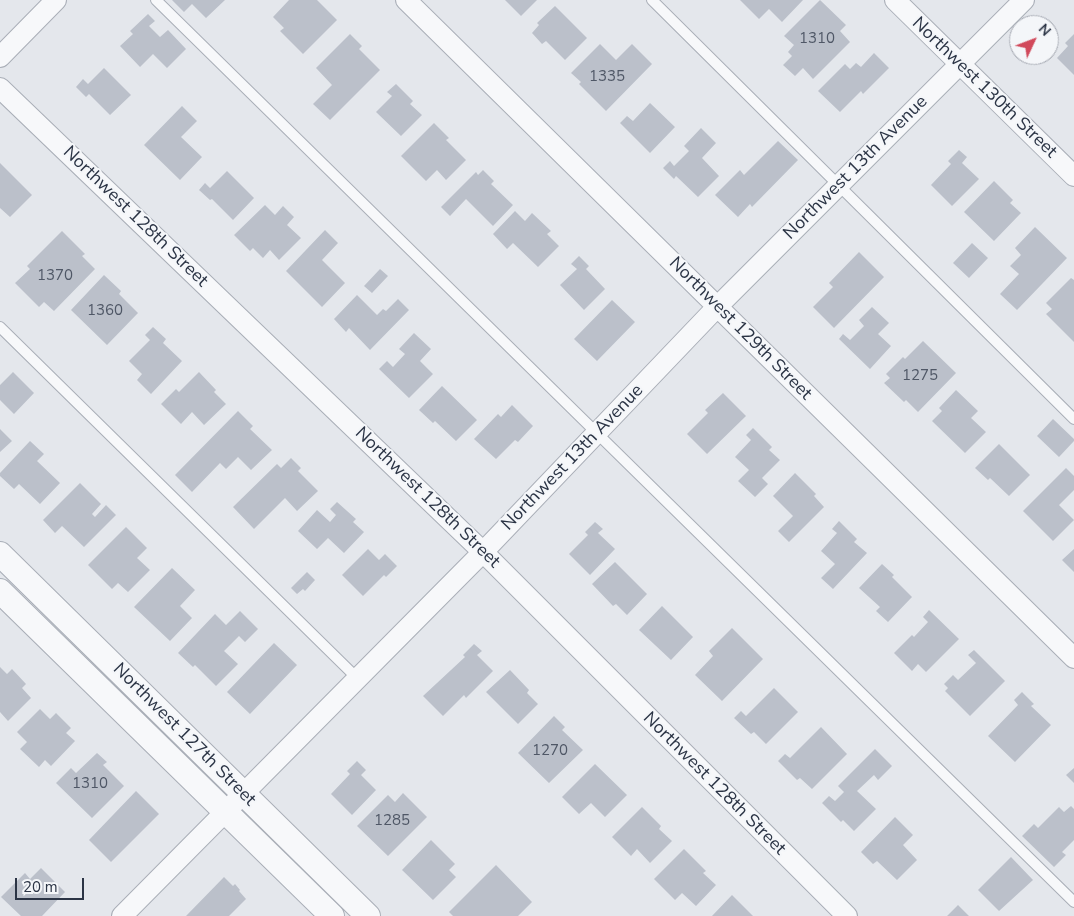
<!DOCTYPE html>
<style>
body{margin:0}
#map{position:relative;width:1074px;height:916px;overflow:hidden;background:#e4e7ec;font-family:"Nunito Sans",sans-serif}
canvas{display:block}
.north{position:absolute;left:1009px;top:15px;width:50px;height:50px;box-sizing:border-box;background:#f4f6f9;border:1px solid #a4a8b1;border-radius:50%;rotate:47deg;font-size:14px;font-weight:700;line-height:20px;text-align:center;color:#2b3445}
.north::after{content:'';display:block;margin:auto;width:18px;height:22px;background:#d1495b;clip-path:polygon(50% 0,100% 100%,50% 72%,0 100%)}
.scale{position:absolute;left:15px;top:878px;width:69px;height:22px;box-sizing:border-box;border:2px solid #2b3445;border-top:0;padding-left:6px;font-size:15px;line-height:18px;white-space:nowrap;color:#2b3445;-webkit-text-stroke:4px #f4f6f9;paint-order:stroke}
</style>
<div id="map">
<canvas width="1074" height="916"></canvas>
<div class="north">N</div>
<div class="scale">20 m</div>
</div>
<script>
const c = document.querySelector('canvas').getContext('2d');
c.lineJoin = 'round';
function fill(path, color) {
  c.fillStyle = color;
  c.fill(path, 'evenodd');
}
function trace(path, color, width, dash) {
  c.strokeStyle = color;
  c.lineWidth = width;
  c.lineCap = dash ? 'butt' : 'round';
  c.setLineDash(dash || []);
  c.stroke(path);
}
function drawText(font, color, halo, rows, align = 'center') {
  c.font = font + ' "Nunito Sans",sans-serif';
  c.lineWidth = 4;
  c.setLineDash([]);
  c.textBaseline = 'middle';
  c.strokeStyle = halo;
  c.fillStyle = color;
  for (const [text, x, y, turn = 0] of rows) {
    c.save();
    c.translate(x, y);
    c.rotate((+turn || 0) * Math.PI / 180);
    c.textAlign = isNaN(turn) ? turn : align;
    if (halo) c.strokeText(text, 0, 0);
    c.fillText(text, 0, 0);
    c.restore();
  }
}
const building = new Path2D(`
 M172,0H225L206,18L192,4L184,12Z
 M289,0H317L337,20L303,54L280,31L284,28L273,17Z
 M505,0H537L521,16Z
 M740,0H803L782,22L769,9L759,19Z
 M820,0L846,25L840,31L850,42L813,79L803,68L795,76L783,65L792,56L788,52L794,45L784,36Z
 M555,6L587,38L565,60L546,41L542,44L532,33L539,25L537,23Z
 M148,14L155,21L149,26L160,37L168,30L186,49L167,68L153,54L140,67L120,46L133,34L130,31Z
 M350,34L362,46L359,49L380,70L330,120L313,104L332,85L316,68Z
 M1074,34V75L1057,58L1068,46L1065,43Z
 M600,44L616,60L632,44L652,64L606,111L579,84L581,82L571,73Z
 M874,53L889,68L863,94L861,91L840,112L818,91L845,64L850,69L856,63L861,67Z
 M104,68L131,95L110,115L89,94L86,97L76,87L83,79L88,84Z
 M396,84L413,101L410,104L422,115L401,136L376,112L392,96L387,92Z
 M650,103L675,127L650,153L620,123L627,116L633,121Z
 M182,106L197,121L181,137L202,157L180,180L144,145Z
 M434,123L449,138L446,140L466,160L446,180L437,170L426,181L401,156Z
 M701,128L716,143L702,158L719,176L698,197L676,176L674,179L663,168L670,161L674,166L689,151L684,146Z
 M778,141L798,160L752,207L750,204L738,217L715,195L740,170L744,175Z
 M959,150L967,157L962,163L979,179L952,206L931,185L951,164L948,161Z
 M0,163L32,195L10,217L0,208Z
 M483,170L494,181L491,184L513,205L493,226L466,199L450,216L441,207L476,172L478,175Z
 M227,171L254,198L233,220L212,199L210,200L199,190L205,183L210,188Z
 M994,181L1013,200L1010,203L1021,213L994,241L964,212Z
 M265,205L275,215L283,206L294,217L287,225L301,238L279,260L270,250L263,258L253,248L250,251L234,235Z
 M515,211L525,221L532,213L551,231L547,234L559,246L538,267L513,243L507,249L493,234Z
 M1035,227L1067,258L1017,310L1000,294L1019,274L1010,266L1021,255L1015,248Z
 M325,230L338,243L322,260L345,283L322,307L286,271Z
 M62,231L85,254L82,256L95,269L54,311L44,302L39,307L15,283L30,269L27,266Z
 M972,243L988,258L969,278L953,263Z
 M859,252L884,277L834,328L813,307L833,287L829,283Z
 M579,256L589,266L586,269L605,289L584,310L560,285L577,269L571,264Z
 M380,269L388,276L372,293L364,286Z
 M104,275L121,291L119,294L138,313L107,345L71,310Z
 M1071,278L1074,280V342L1046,314L1052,309L1046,303Z
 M357,295L377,315L383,309L386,311L398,299L409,310L370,350L349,328L346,332L334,319Z
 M612,300L635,322L597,361L574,339Z
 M872,307L889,323L878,334L891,346L870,369L839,339L843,334L850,340L864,326L859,320Z
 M153,327L166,339L163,343L182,361L151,394L137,380L142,374L129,361L150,340L145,335Z
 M414,333L431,349L420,361L433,374L409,398L379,369L387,361L393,367L405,354L399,349Z
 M923,341L956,373L918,412L906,400L904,402L884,383L890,378L886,374L903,357L905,359Z
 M13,372L34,393L14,414L0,400V385Z
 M199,372L216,390L214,392L226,404L204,425L192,412L181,424L161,404L176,389L179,392Z
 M442,386L477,420L456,441L435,421L433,423L419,410Z
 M956,390L978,411L971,418L986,432L965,453L932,421L942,411L939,408Z
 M723,393L746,416L707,454L687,434L708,413L705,410Z
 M512,405L533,426L518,442L515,440L496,459L474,439L498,414L501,417Z
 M238,411L253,426L250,429L272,450L251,470L238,457L226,469L220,463L192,492L175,475Z
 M1053,419L1074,439V441L1059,457L1037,436Z
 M753,428L772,447L769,450L780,460L762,478L768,484L755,497L738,481L749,470L735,457L751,440L746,435Z
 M0,429L12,441L0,452Z
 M30,441L44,454L37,461L60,483L40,504L19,484L14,489L0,476V473Z
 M999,444L1030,475L1009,496L990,478L988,480L975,468Z
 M291,458L301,468L298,471L318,491L297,511L285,498L254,529L233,507L277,464L281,468Z
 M1066,468L1074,476V490L1059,505L1074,520L1053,541L1023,511Z
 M795,473L816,494L814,496L824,507L789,542L778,531L793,516L773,496Z
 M80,483L101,504L92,514L95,517L106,505L116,515L84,547L62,526L55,533L43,520Z
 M337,502L356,519L353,522L364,532L344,553L328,538L317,549L298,531L317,510L330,522L336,515L330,509Z
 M839,521L857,539L854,542L867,553L833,589L821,578L835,564L821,551L837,533L832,529Z
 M595,522L603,529L598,533L615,549L590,575L569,554L588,535L585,532Z
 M126,527L147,548L137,558L150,570L128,592L118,583L112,589L88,565Z
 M368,549L379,560L385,554L397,566L386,577L384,575L363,596L342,575Z
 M1074,549V572L1062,560Z
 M615,562L647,594L627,615L616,604L613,606L592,584Z
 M882,564L894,575L892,577L912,597L888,622L876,611L880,607L859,588Z
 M172,568L195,590L180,606L192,618L170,641L134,607Z
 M307,572L315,580L305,591L303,589L297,594L291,588Z
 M662,606L693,637L671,660L639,630Z
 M929,610L959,639L926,672L918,664L912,671L894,653L912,635L914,637L928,622L923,617Z
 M240,611L258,629L245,642L239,636L224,651L238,664L216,686L195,665L193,667L178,653L215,614L226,625Z
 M732,628L763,659L722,701L695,675L713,656L709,651Z
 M274,643L297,665L250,714L227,692Z
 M474,644L482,651L477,655L493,671L466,698L464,695L443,716L423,696L465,657L463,655Z
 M974,650L1005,681L970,716L945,691L948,688L944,684L953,675L958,680L976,663L968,655Z
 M0,667L7,674L12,669L26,684L22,688L31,698L8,721L0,712Z
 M510,670L529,690L527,693L538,704L518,724L486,692Z
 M774,688L798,712L766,744L754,732L751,734L734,718L741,711L746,716Z
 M1022,692L1034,704L1031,706L1051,725L1015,762L988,736L1018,705L1014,700Z
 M40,709L50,719L56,713L71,728L66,733L75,741L51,766L45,760L39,767L20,749L27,742L17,732Z
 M554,716L565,727L562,730L583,750L549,783L518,753Z
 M821,727L847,754L812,789L800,778L797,780L778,761L785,754L790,758Z
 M875,749L892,766L878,780L874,775L857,791L876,809L854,831L843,820L841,822L822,803L829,796L835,801L844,792L838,786Z
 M97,753L107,762L103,765L124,786L92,818L56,783L71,768L76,773Z
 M357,761L366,770L361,775L376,790L352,815L331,794L350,774L347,771Z
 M595,764L627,795L605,817L591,803L579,814L562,797Z
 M1074,768V783L1066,775Z
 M136,791L159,814L111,862L89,840Z
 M403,793L427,817L388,856L357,826L388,795L395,802Z
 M1071,806L1074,809V840L1062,852L1066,855L1054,867L1022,836L1034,824L1038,828L1059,807L1064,812Z
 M642,807L661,826L659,829L672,841L650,863L637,849L631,856L612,837Z
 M895,817L913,835L903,845L917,860L897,880L877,861L873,864L861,852Z
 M431,840L455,864L449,870L456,877L433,900L402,870Z
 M684,849L706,871L703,873L716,885L696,906L682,893L675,900L654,879Z
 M1011,857L1033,880L999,911L978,890Z
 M496,865L532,902L518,916H453L449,912Z
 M41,868L65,892L42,916H21L1,897L25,873L30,879Z
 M224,877L233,886L235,884L240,890L239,891L246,899L229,916H186Z
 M732,895L753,916H712Z
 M958,905L969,916H947Z`);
const service = new Path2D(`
 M156,0L1074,902
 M652,0L1074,419
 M0,327L358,679`);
const minor = new Path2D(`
 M406,0L1074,658
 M895,0L1074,176
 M0,57L56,0
 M0,88L483,552L847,916
 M122,916L483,552L717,307L1024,0`);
const tertiary = new Path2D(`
 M0,554L368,916
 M0,591L332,916`);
const numberNames = [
 ["1310",817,39],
 ["1335",607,77],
 ["1370",55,276],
 ["1360",105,311],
 ["1275",920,376],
 ["1270",550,751],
 ["1310",90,784],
 ["1285",392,821]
];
const streetNames = [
 ["Northwest 130th Street",984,88,44],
 ["Northwest 13th Avenue",856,168,-45],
 ["Northwest 128th Street",135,217,44],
 ["Northwest 129th Street",740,329,45],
 ["Northwest 13th Avenue",573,458,-46],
 ["Northwest 128th Street",427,498,44],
 ["Northwest 127th Street",184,735,45],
 ["Northwest 128th Street",714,784,45]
];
fill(building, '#bbc0ca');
trace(service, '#a9aeb7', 12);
trace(minor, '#a9aeb7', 22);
trace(tertiary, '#a9aeb7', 26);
trace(service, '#f7f8fa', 10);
trace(minor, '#f7f8fa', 20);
trace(tertiary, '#f7f8fa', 24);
drawText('15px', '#4f5766', null, numberNames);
drawText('18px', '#2b3445', '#f4f6f9', streetNames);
</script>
